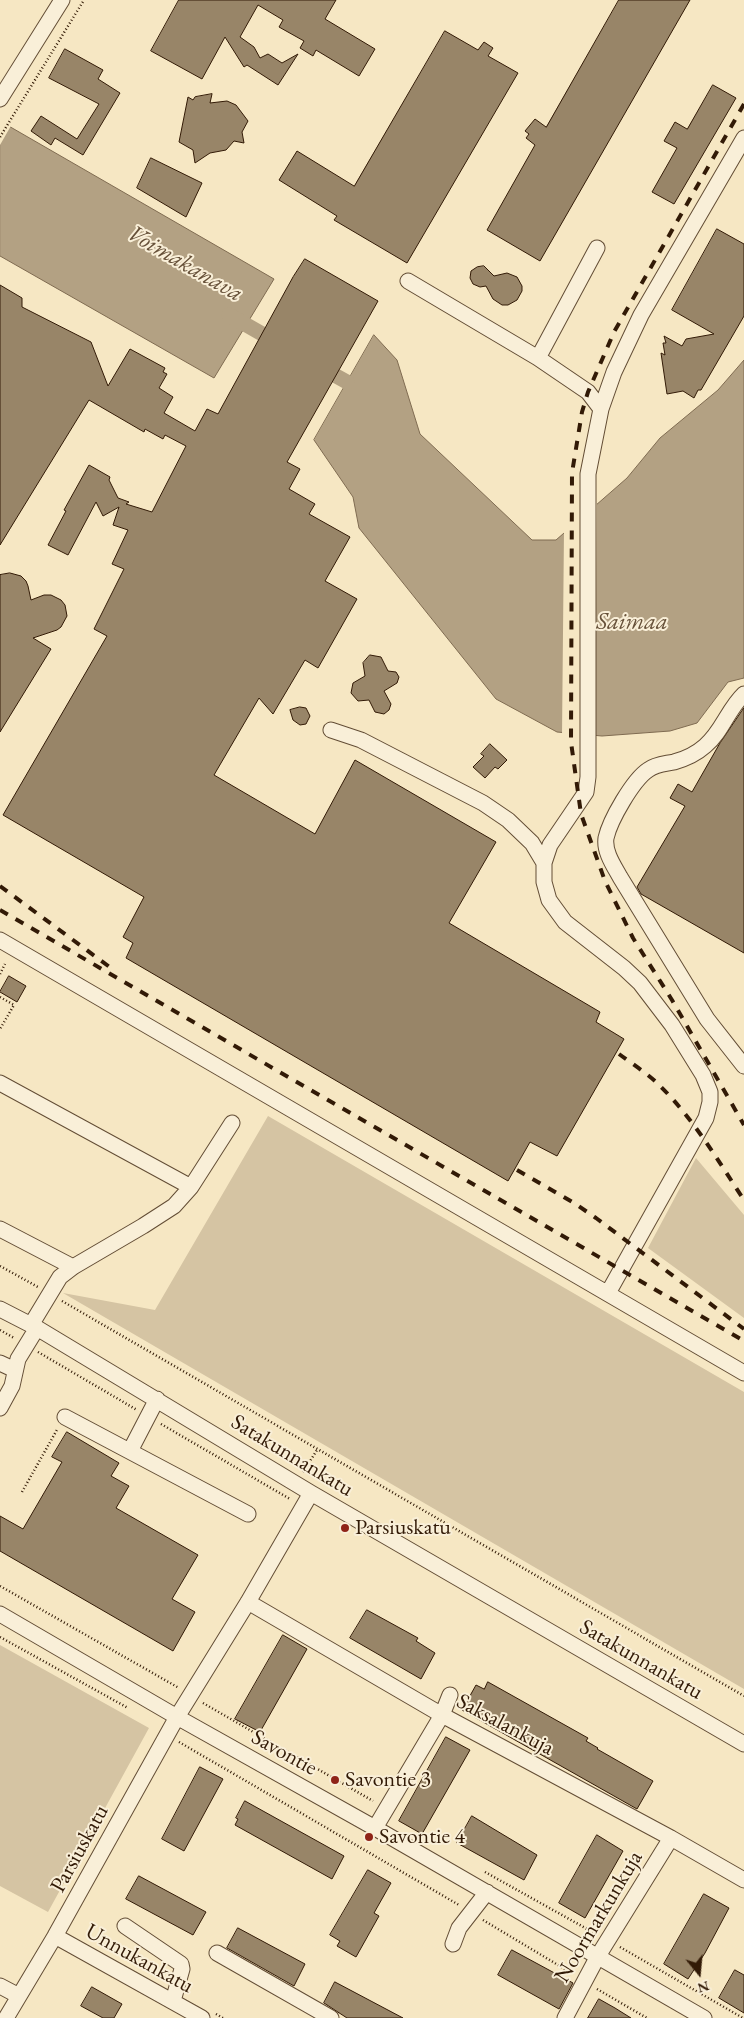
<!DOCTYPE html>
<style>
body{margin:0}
#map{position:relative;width:744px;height:2018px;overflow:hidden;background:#f6e7c3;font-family:"EB Garamond",serif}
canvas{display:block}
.north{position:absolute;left:674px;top:1948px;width:50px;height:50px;-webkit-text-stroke:4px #f9efd8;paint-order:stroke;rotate:163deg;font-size:14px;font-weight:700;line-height:20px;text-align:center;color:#321a06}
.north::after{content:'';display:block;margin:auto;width:18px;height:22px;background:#321a06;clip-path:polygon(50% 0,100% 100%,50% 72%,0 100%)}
</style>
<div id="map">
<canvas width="744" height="2018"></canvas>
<div class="north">N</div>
</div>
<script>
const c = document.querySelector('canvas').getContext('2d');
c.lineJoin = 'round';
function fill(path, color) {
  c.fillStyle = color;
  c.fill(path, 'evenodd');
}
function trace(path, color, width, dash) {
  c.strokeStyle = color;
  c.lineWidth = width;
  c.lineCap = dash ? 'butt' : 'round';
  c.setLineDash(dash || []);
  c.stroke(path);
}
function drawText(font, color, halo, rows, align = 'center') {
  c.font = font + ' "EB Garamond",serif';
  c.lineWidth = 4;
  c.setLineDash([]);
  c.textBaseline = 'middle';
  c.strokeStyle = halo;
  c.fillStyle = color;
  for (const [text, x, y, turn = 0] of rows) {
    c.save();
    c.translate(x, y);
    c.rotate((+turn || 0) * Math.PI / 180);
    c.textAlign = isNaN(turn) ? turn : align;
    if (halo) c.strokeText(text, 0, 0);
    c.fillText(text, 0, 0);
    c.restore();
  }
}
const green = new Path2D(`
 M268,1116L744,1392V1689L63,1293L155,1310Z
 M696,1158L744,1215V1318L648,1248Z
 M0,1645L149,1728L48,1912L0,1886Z`);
const water = new Path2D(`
 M0,121L274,279L214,378L0,256Z
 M374,335L397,360L420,434L532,540H556L627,478L660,438L718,390L744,360V678L728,682L697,723L670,731L602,736L557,732L496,699L359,528L353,497L314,440Z`);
const pier = new Path2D(`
 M0,118L12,124L0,145Z
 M597,501L595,737L562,735L564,530Z`);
const canal = new Path2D(`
 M229,315L278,343
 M318,366L347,382`);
const building = new Path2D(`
 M179,0H336L325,19L375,49L359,76L316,50L313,56L300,48L304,41L279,27L283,20L258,5L240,37L254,47L260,58L268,54L282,63L298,54L278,85L247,65L244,67L225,37L202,79L151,51Z
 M619,0H690L540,261L487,230L535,145L526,138L529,134L525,131L535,119L546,127Z
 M445,31L478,50L484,42L493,48L488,56L518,73L407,263L334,220L337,216L279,180L297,151L354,186Z
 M65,49L103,70L98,79L120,93L83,155L55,138L51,145L31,131L41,116L77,139L99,104L49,78Z
 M713,85L736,98L674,204L652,192L677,148L664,141L675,122L687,129Z
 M212,94L210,103L227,101L236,105L248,121L242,132L244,143L234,141L226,150L210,153L195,163L193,150L179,142L188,97L193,100L195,97Z
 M151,158L202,183L186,217L137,188Z
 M717,229L744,244V316L701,390H698L694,398L683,391L667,394L661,353L665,355L663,343H666L664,336L682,346L686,339L714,334L672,310Z
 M305,259L378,301L287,462L300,469L289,489L315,504L309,514L350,537L325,581L357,599L318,668L305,660L273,714L259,698L214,775L315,834L355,760L496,842L449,923L600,1012L596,1022L624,1039L557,1156L530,1142L508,1181L126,958L133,943L123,937L144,897L3,815L107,636L94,629L124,569L112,564L128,530L113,525L119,507L103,516L96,502L68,555L48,545L66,511L64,510L89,465L110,477L109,480L118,498L129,502L126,504L152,512L186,446L165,435L163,439L145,429L144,432L89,400L0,545V285L22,298V307L91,342L108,386L130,349L165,368L163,372L167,374L159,388L173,397L164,413L195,431L207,409L218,414L293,277Z
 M484,266L494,276L507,273L517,277L522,286V291L517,300L508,305H502L493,299L486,286L480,287L473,284L470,278L471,271L477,267Z
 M10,573L21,576L26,581L28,586L31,600L44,595H51L61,600L65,605L67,616L61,627L57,630L33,638L51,649L0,732V575Z
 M370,655L381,657L388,671L396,672L399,677L397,683L384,691L391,704L389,710L384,714L375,712L369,700L358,701L351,693L353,683L365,676L363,663Z
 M300,707L306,708L310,716L306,724L300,725L293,720L290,710Z
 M744,708V953L641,894L637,887L685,806L670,798L678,784L692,792L720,743Z
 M490,744L507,760L498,769L495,767L485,778L473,767L484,756L481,754Z
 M9,976L26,986L17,1002L0,992Z
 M67,1432L119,1463L111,1476L129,1486L116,1508L198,1555L172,1599L195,1612L173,1651L0,1551V1516L23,1529L62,1462L52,1457Z
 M367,1610L418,1638L416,1641L435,1653L421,1679L350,1638Z
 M283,1635L307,1649L260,1732L235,1719Z
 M488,1682L588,1738L586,1741L598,1748L597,1749L653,1781L637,1809L462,1710L476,1685L484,1689Z
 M446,1737L470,1750L422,1834L399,1821Z
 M200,1767L223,1779L184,1851L162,1839Z
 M245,1801L344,1856L332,1879L235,1825L238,1819L236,1818Z
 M472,1816L537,1855L524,1880L457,1843Z
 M597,1835L623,1851L585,1918L559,1903Z
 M368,1870L391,1883L374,1913L379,1916L356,1957L337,1946L340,1941L330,1935Z
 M139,1876L206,1912L193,1935L126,1899Z
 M704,1894L729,1908L705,1953L688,1979L664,1964Z
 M238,1928L305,1964L294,1986L227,1948Z
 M512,1950L573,1983L559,2009L498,1975Z
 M735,1970L744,1975V2013L719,1998Z
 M335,1982L403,2018H347L324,2003Z
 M92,1987L122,2004L114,2018H103L81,2006Z
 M599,1999L615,2008L631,2018H588Z`);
const path = new Path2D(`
 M0,137L84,0
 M0,974L5,964
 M0,997L14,1005L0,1029
 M0,1266L38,1287
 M62,1301L744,1696
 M0,1330L14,1338
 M38,1352L137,1410
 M161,1424L290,1499
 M303,1472L317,1450
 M22,1492L58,1428
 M0,1586L179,1688
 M0,1637L128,1708
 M203,1703L373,1801
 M179,1742L459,1905
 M485,1872L596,1934
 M483,1920L573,1974
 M620,1947L743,2018
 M597,1989L647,2018
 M216,2014L223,2018`);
const minor = new Path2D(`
 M0,99L62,0
 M408,281L538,358L588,392L601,409
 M538,358L597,248
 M744,694C728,709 722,732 705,746C696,754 685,759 674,762C665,764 656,764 648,770C633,780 610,820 606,838C604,852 614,866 620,877L707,1019L744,1066
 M331,730L361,740L483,803L508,820L532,843L544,863
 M0,940L744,1373
 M0,1083L191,1187
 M0,1229L73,1267
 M608,1293L706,1118L710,1102V1092L703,1075L672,1025L640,983L624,968L565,922L549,900L544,882V863L550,845L586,792L588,777V474L601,409L614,372L641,315L744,138
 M0,1309L37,1328L311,1493L744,1744
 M31,1325L60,1277L73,1267L143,1226L174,1206L191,1187L232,1123
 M0,1363L15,1370
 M0,1408L12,1386L18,1359L37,1328
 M65,1417L248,1514
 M130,1451L157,1399
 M248,1602L442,1715L671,1838L744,1880
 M0,1614L177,1717L375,1828L704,2018
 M375,1828L442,1715L450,1695
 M125,1926L181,1964L182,1969L173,2001
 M55,1936L202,2018
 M453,1944L459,1928L487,1892
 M217,1953L331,2018
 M0,1986L19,1996
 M6,2018L55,1936L177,1717L248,1602L311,1493
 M565,2018L598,1956L671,1838`);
const rail = new Path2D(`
 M744,104L614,332L588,392L582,412L572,473L571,742L581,814L605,881L633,938L672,1000L744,1125
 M0,886L115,971
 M0,910L744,1341
 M619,1054C631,1063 645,1072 656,1082C692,1116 717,1159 744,1200
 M517,1170L574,1203L596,1218L744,1329`);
const markers = [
 [345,1528,5,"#8f2418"],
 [335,1780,5,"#8f2418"],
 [369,1837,5,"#8f2418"]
];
const streetNames = [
 ["Satakunnankatu",292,1456,31],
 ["Satakunnankatu",641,1660,30],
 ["Saksalankuja",505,1725,28],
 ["Savontie",284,1753,29],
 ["Parsiuskatu",80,1849,-61],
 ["Noormarkunkuja",599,1917,-59],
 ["Unnukankatu",139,1959,29]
];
const poiNames = [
 ["Parsiuskatu",355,1528],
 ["Savontie 3",345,1780],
 ["Savontie 4",379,1837]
];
const waterNames = [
 ["Voimakanava",185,264,30],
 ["Saimaa",632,622]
];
fill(green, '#d5c4a3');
fill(water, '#b3a183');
trace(water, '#7f6b51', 1);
fill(pier, '#f6e7c3');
trace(canal, '#b3a183', 15);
fill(building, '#988568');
trace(building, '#321a06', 1);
trace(minor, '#634d35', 17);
trace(path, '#321a06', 2.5, [1, 2.5]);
trace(minor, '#f9efd8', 15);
trace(rail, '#321a06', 4, [9, 9]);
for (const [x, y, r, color] of markers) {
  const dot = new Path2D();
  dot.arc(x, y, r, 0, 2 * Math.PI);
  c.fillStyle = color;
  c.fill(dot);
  trace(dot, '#f9efd8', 2);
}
drawText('22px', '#321a06', '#f9efd8', streetNames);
drawText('22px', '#321a06', '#f9efd8', poiNames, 'left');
drawText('italic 24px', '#665038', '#f9efd8', waterNames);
</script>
